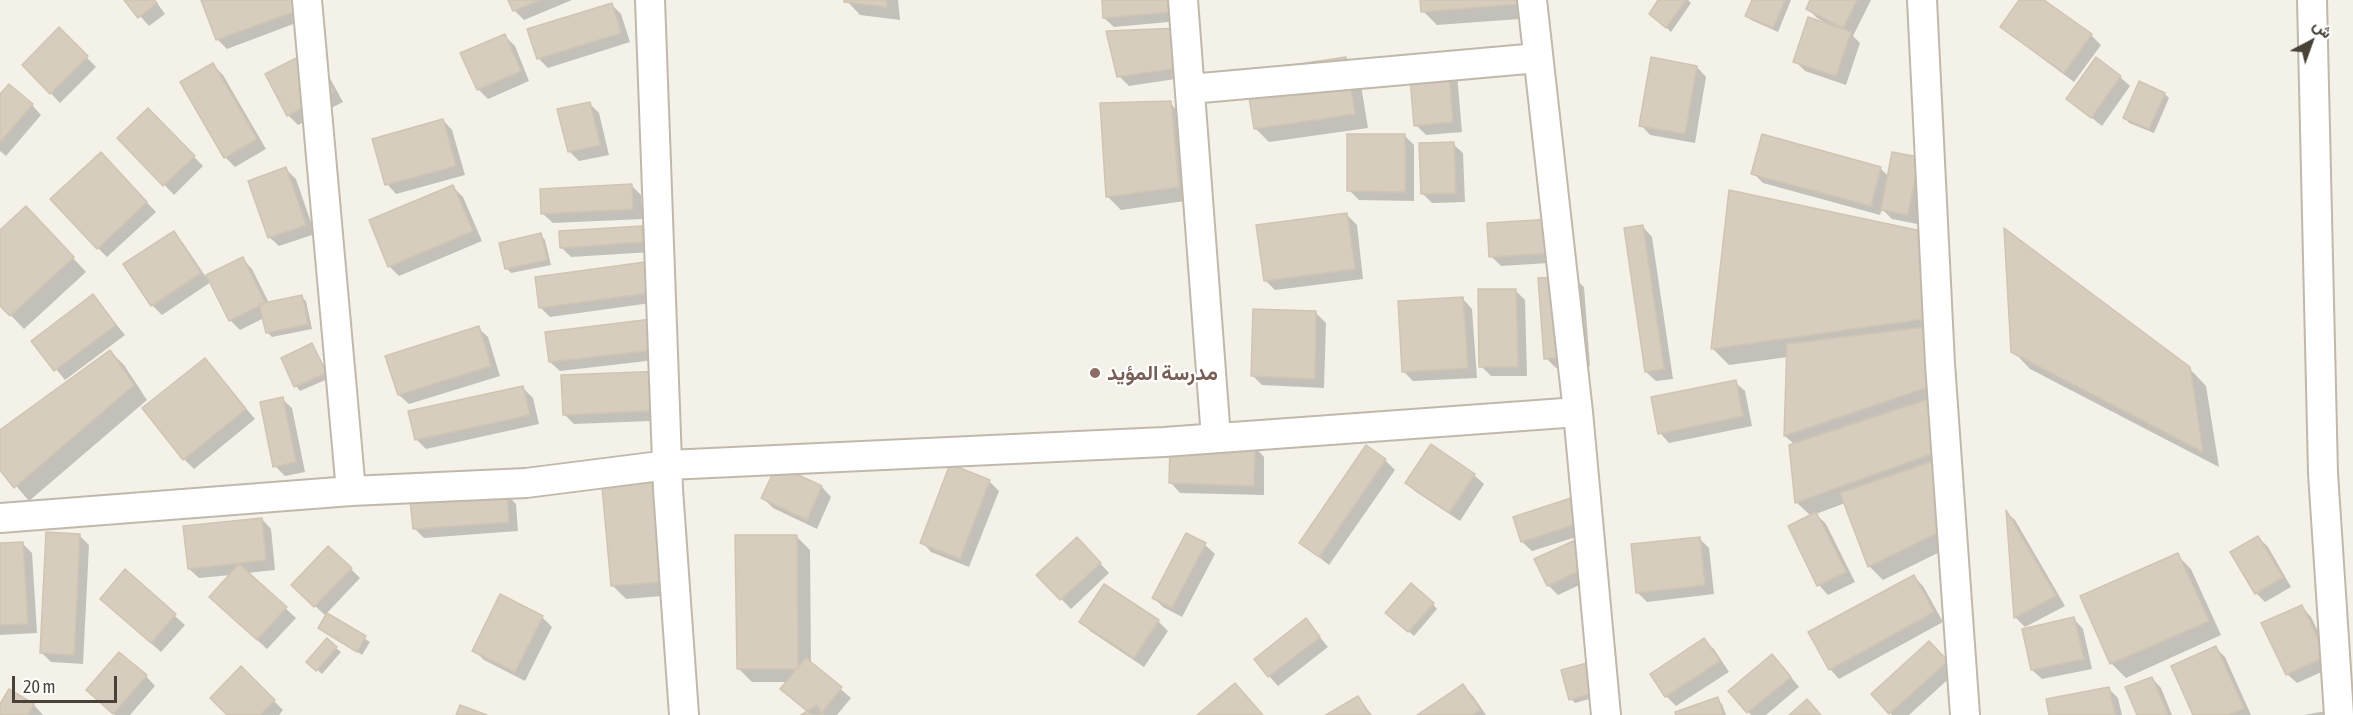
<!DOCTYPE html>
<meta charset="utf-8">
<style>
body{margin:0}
#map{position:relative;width:2353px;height:715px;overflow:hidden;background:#f4f1e9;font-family:"Asap Condensed",Vazirmatn,sans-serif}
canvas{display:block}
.north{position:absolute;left:2281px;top:12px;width:60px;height:60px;-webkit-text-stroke:4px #fff;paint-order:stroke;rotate:41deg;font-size:16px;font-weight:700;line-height:24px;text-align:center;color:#484237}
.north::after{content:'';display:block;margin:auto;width:21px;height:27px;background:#484237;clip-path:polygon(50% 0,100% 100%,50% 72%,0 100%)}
.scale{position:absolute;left:12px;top:676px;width:105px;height:27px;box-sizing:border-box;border:3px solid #484237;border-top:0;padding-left:8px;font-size:18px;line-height:21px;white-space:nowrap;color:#484237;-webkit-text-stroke:4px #fff;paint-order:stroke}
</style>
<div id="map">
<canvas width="2353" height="715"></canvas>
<div class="north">ش</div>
<div class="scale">20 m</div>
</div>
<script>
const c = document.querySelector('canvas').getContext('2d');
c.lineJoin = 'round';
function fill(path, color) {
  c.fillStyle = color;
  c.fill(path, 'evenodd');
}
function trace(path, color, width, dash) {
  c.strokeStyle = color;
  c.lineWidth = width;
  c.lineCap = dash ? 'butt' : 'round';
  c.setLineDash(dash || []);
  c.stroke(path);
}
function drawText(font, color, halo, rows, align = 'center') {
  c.font = font + ' "Asap Condensed",Vazirmatn,sans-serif';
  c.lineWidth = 4.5;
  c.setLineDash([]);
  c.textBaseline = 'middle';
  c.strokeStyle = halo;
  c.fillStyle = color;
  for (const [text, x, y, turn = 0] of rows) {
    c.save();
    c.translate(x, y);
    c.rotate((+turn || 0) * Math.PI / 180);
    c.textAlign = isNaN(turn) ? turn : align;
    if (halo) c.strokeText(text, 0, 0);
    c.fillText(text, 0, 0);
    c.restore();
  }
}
const shadow = new Path2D(`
 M126,0H155L165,14L149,26Z
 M202,0H297L304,20L227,49L217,39Z
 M510,0H572L524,20L514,10Z
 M846,0H898L900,20L860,15Z
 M1103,0H1189L1190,20L1114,27L1104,18Z
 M1422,0H1532L1533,18L1437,25L1423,11Z
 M1660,0H1688L1691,3L1671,32L1656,18Z
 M1753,0H1791L1778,32L1751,20L1747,16Z
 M1812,0H1871L1853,36L1860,43L1846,85L1805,71L1795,61L1826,23L1817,18L1807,8Z
 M2021,0H2042L2091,35L2101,45L2074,82L2012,36L2002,27Z
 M611,4L621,14L630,42L548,68L538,58Z
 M59,29L96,67L60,103L24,65Z
 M1107,33L1195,76L1129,86L1119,76Z
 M505,36L515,46L529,81L488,99L478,89Z
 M1346,59L1359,73L1368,128L1269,142L1255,128Z
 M321,62L343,102L298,125L288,115Z
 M213,65L223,75L266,149L235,167L225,157Z
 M1410,67L1457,74L1462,132L1426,135L1416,125Z
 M1697,67L1706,77L1695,143L1650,135L1641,125Z
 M2120,77L2130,86L2102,126L2068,99Z
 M2165,94L2169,98L2154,133L2129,123L2125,118Z
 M0,96L32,105L41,115L6,156L0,151Z
 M589,103L599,113L609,155L579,161L569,151Z
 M1170,103L1184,117L1192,200L1121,210L1107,196Z
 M148,110L203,166L174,195L119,138Z
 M443,120L452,130L465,175L396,194L387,184Z
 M1405,136L1414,145V201L1359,200L1349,190Z
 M1453,144L1463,153L1465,202L1432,203L1422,193Z
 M110,164L156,212L107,257L98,248Z
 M1880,168L1889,177L1928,169L1917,224L1892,219L1882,209L1880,215L1763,183L1753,173Z
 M286,169L296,179L315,234L279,246L269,237Z
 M631,185L641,195L643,219L553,223L543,214Z
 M453,187L463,197L482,241L399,276L389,266Z
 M1347,215L1357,225L1363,279L1275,290L1265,280Z
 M1552,220L1564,262L1501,266L1491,256Z
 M40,222L86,272L24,329L0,304V232Z
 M641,227L651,237L652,252L571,257L562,248Z
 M1643,227L1652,237L1673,379L1656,381L1646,372Z
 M174,233L183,243L206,277L243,259L252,269L270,305L301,297L306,301L312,329L272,337L267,332L264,318L240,330L230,320L211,282L162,315L152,305Z
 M1925,233L1954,545L1883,580L1869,566L1845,503L1816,514L1826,524L1855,582L1828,595L1819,585L1811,516L1796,502L1794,444L1785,436L1788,357L1729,365L1712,348Z
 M541,235L545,240L551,265L511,273L507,269L501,244Z
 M645,264L655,274L658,302L550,317L540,307Z
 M1574,278L1584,287L1590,366L1556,368L1546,358Z
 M1515,290L1525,300L1527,376H1491L1481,366Z
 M93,296L125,335L65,380L33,341Z
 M1463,299L1472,309L1477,378L1413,381L1403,371Z
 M1316,313L1326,323L1324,388L1262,385L1253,376Z
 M651,321L664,359L560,371L550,362Z
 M478,328L488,337L500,376L409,404L399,395L387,357Z
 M311,345L316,350L330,378L300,391L296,386L283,358Z
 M110,351L124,365L147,400L29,501L0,467V432Z
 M2013,351L2189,368L2206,386L2219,467L2030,369Z
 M205,360L255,419L194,469L184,459Z
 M563,377L677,420L574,424L564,414Z
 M1735,382L1745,391L1752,426L1669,443L1660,433Z
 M523,388L533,398L539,424L426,449L416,439Z
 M282,399L292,408L305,472L285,476L275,466Z
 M1255,447L1264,457V495L1180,493L1171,483Z
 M1385,460L1395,470L1329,565L1301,543Z
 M778,467L822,487L831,497L817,529L773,508L763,498Z
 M1474,475L1484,484L1460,521L1416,492L1406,483Z
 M989,481L999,491L969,567L931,552L922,542Z
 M604,488L686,594L626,599L612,585Z
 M506,494L516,504L518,531L424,538L414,528Z
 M1577,498L1595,531L1532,551L1522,542L1515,518Z
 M2007,513L2015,520L2065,606L2025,627L2016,618Z
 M262,519L271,529L275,570L247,573L296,618L267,649L220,606L231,575L199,578L189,569Z
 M79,535L89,545L83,664L51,662L41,652Z
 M1187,535L1205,545L1215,554L1182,617L1163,607L1153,597Z
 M796,536L810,550L811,664L851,698L837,715H804L809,712L782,689L788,682H752L738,668Z
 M2258,537L2268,547L2291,587L2265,602L2256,593Z
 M1699,538L1709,548L1714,594L1647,602L1637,592Z
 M23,544L32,553L37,633L0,635V545Z
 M1086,548L1109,573L1071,609L1038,575Z
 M2177,555L2191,569L2221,635L2126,678L2112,664L2082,597Z
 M1536,560L1603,574L1558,595L1548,585Z
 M351,569L360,578L326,614L370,642L362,655L320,628L327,617L303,595Z
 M125,571L185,625L161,652L111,608Z
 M1913,576L1923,586L1943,622L1839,679L1830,669Z
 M1433,604L1437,609L1414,636L1392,617Z
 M2302,607L2311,617L2335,666L2297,683L2287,674Z
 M542,617L552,627L525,681L484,660L474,650Z
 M2074,619L2083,629L2092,669L2042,679L2032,670Z
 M1306,620L1328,647L1278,686L1269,676Z
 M1081,621H1158L1168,631L1144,667L1090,631Z
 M1704,640L1714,649L1729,672L1676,706L1666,696Z
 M1929,643L1956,672L1909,715H1892L1874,694Z
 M336,648L341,652L322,674L313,666Z
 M2216,648L2225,657L2251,715H2195Z
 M1782,666L1799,687L1766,715H1751L1731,691Z
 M241,668L283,710L279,715H229Z
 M1563,671L1611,693L1575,703L1571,699Z
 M146,676L155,686L130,715H115L98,700Z
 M2152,678L2161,688L2172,715H2138Z
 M1463,686L1473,696L1486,715H1419Z
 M2108,688L2118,698L2122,715H2051Z
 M10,691L34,705L43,715H0V707Z
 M1358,698L1372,715H1329Z
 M1717,699L1722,704L1726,715H1677Z
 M2353,706V715H2304Z`);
const building = new Path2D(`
 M124,0H154L157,3L138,18Z
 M201,0H292L296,11L216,40Z
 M508,0H540L513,11Z
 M844,0H886L887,7L844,2Z
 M1102,0H1180L1181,11L1103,18Z
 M1420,0H1520V4L1421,12Z
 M1658,0H1686L1666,28L1649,14Z
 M1752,0H1785L1773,28L1745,16Z
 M1810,0H1857L1843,28L1806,9Z
 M2019,0H2044L2092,34L2064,73L2000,27Z
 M612,3L621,33L537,59L527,29Z
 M1808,17L1851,32L1836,76L1793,62Z
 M59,27L88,56L50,94L22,65Z
 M1180,28L1186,67L1117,77L1106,31Z
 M505,34L521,71L477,90L460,53Z
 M312,50L334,92L287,116L265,74Z
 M1346,57L1355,114L1254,129L1245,72Z
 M1651,57L1697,66L1685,134L1639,126Z
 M2096,57L2121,76L2091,118L2066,99Z
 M1448,62L1453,122L1414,126L1409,66Z
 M213,63L257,139L224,158L180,82Z
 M2139,81L2165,93L2149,129L2123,118Z
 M9,84L33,104L0,142V94Z
 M1171,101L1179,187L1106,197L1100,103Z
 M590,102L600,145L568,152L557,109Z
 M148,108L195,156L163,186L117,138Z
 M443,119L456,166L385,185L372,139Z
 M1347,134H1405V192L1347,191Z
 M1762,134L1881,167L1871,206L1751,174Z
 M1454,142L1456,193L1421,194L1419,143Z
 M101,152L147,202L97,249L50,199Z
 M1892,152L1919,157L1908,215L1881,210Z
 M286,167L306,225L268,238L248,181Z
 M632,184L633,209L541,214L540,189Z
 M453,185L473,231L388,267L369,220Z
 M1729,190L1926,232L1931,318L1711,349Z
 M26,206L74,257L10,316L0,306V230Z
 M1347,213L1355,269L1264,281L1256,225Z
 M1552,219L1555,253L1489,257L1487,223Z
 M1643,225L1664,369L1645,372L1624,228Z
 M642,226L643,242L560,248L559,231Z
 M2004,228L2190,367L2203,452L2011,352Z
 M174,231L201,273L151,306L123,264Z
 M541,233L547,260L505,269L499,243Z
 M243,257L265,303L229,321L206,275Z
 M645,262L649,293L539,308L535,277Z
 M1575,276L1581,356L1544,359L1538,278Z
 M1478,289H1516L1518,367H1479Z
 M93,294L116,325L54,371L31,341Z
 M302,295L308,324L266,333L259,304Z
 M1463,297L1468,368L1402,372L1398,301Z
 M1253,309L1316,311L1315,379L1251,376Z
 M652,319L655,350L549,362L545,332Z
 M479,326L491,366L398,395L385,356Z
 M1925,327L1934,385L1784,436L1787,344Z
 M312,343L326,373L294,387L281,358Z
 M110,350L134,385L14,488L0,470V430Z
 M205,358L246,409L183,460L142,408Z
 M666,371L668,410L563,415L561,375Z
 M1736,380L1743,416L1658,434L1651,397Z
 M523,386L530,415L415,440L408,411Z
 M283,397L296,462L273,467L260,402Z
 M1929,399L1945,449L1795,503L1789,445Z
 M1170,443L1255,446L1254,486L1169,483Z
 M1431,444L1475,474L1449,513L1405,483Z
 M1366,445L1386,459L1319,557L1299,543Z
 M1940,459L1941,531L1868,567L1840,493Z
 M950,464L990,480L960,559L920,543Z
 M777,465L822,486L807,520L761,498Z
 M665,481L673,581L611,586L602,487Z
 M507,493L509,522L413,529L410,500Z
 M1577,496L1586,521L1521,542L1513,517Z
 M2006,510L2056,596L2014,618Z
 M1816,512L1846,572L1817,586L1788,526Z
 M262,518L266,560L188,569L183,526Z
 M46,532L80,534L74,655L40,653Z
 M1186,533L1206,543L1172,608L1152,598Z
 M735,535H797L798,669H737Z
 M2258,536L2283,577L2255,594L2230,552Z
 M1077,537L1101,563L1060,600L1036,575Z
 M1582,537L1594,564L1547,586L1534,559Z
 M1700,537L1705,585L1636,593L1631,544Z
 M23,542L28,624L0,625V543Z
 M328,546L352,568L314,607L291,585Z
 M2178,553L2209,621L2110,664L2080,596Z
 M239,564L287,607L257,640L209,597Z
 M125,569L176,614L151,643L100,599Z
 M1914,575L1934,612L1829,670L1808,632Z
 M1411,583L1434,603L1408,632L1385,613Z
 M1104,584L1159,620L1134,658L1079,622Z
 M500,594L543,616L515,672L472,651Z
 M2302,605L2326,656L2286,675L2261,623Z
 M327,613L366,636L357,652L318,628Z
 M2074,617L2084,659L2031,670L2022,629Z
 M1306,618L1320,637L1268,677L1254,659Z
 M327,638L337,647L316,671L306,662Z
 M1704,638L1720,661L1665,697L1650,674Z
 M1929,641L1948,661L1889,714L1871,694Z
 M2216,646L2244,708L2228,715H2193L2171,666Z
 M119,652L147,675L113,714L86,690Z
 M1772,654L1791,677L1747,713L1728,691Z
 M806,658L842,687L820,715H812L780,689Z
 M1598,660L1607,689L1569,700L1561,670Z
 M241,666L275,700L260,715H227L210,698Z
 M2152,677L2168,715H2137L2125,687Z
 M1235,683L1263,715H1197Z
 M1463,684L1480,710L1472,715H1417Z
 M2109,687L2115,715H2049L2046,699Z
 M9,689L34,704L28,715H0V704Z
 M1358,696L1370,715H1326Z
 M1718,697L1723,715H1676L1675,712Z
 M1807,699L1821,715H1789Z
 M460,705L487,715H456Z
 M817,705L823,715H801Z`);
const street = new Path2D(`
 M307,0L351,491
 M650,0L668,489L684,715
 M1183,0L1216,438
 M1532,0L1578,412L1606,715
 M1922,0L1940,364L1965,715
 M2312,0L2323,473L2339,715
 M1190,89L1538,58
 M0,518L351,491L526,483L668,465L1164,442L1578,412`);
const markers = [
 [1095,373,6,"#8d6e63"]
];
const educationNames = [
 ["مدرسة المؤيد",1107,373]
];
fill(shadow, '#0003');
fill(building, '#d6cdbe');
trace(building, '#d1c5b1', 1.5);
trace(street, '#c0b9ab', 32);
trace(street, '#fff', 28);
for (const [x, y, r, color] of markers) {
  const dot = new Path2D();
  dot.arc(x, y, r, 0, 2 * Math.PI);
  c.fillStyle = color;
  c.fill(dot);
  trace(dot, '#fff', 2);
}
drawText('bold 21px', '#785e54', '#fff', educationNames, 'left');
</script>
